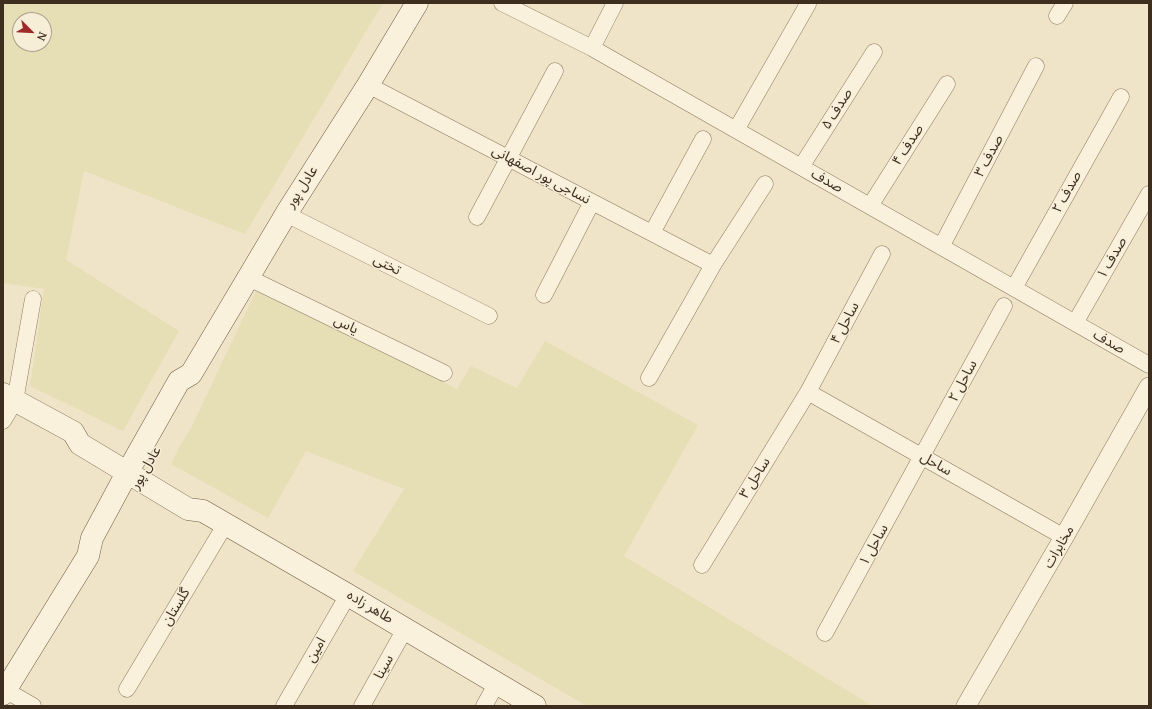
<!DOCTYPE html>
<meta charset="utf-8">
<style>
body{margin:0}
#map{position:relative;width:1152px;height:709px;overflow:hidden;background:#f0e4c8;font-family:"PT Serif",serif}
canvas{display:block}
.frame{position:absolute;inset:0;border:4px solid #3d2e20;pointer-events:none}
.north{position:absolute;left:12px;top:12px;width:40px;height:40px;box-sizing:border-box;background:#f7eed8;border:1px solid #ada18e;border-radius:50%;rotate:114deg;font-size:11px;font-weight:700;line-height:16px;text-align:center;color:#3d2e20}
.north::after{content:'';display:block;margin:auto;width:14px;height:18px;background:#9e2a2b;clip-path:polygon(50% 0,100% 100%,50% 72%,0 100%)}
</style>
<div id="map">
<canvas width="1152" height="709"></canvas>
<div class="frame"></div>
<div class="north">N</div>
</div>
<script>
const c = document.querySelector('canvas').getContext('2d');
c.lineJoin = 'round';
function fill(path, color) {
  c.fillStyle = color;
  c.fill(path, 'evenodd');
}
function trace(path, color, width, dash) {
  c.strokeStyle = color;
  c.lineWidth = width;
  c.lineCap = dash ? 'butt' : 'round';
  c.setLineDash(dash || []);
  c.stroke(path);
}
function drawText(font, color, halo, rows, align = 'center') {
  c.font = font + ' "PT Serif","Noto Sans Arabic",serif';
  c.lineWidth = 3;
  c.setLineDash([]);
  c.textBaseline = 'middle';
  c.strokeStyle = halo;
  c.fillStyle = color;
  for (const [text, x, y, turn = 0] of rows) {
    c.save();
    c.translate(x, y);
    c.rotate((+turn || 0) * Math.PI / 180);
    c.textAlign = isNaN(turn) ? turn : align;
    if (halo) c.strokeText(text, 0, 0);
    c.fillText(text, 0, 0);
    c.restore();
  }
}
const farmland = new Path2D(`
 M3,3H383L245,234L84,171L66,260L179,331L123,431L30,386L44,289L3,283ZM20,20H44V44H20Z
 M256,291L457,389L471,366L517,388L545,341L698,425L624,556L873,706H587L353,571L404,489L306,451L268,518L171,464L179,447L191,428Z`);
const minor = new Path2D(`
 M502,3L592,48L1149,365
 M1057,16L1065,3
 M592,48L615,3
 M368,85L713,265
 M736,130L808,4
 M801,167L874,52
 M870,206L947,84
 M286,214L489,316
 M477,217L555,71
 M652,233L703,139
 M941,247L1036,66
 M247,277L444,373
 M1014,288L1121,97
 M544,295L592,202
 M1075,323L1149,194
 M649,378L713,265L765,184
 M808,392L1064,537
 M3,421L15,401L33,299
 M702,565L808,392L882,254
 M825,633L1004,306
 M127,689L225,525
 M5,690L33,706
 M284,706L348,595
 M362,706L405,629
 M484,706L497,683`);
const tertiary = new Path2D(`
 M966,706L1064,537L1149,387`);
const secondary = new Path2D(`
 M3,394L73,432L80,444L188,509L203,511L348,595L535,706
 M3,694L88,556L92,538L127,473L179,381L191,374L286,214L368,85L417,3`);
const streetNames = [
 ["صدف ۵",837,109,-58],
 ["صدف ۴",908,145,-57],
 ["صدف ۳",989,156,-62],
 ["نساجی پور اصفهانی",541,175,28],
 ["صدف",827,181,29],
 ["عادل پور",302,187,-57],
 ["صدف ۲",1067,192,-61],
 ["صدف ۱",1112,258,-60],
 ["تختی",387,265,27],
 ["ساحل ۴",845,323,-62],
 ["یاس",346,325,26],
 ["صدف",1109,342,30],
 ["ساحل ۲",963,381,-62],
 ["ساحل",936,464,30],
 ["عادل پور",146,468,-60],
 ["ساحل ۳",755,478,-58],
 ["ساحل ۱",874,545,-61],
 ["مخابرات",1059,547,-60],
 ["گلستان",176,607,-59],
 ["طاهر زاده",370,607,31],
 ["امین",316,650,-60],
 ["سینا",384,667,-61]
];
fill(farmland, '#e6deb5');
trace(minor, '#8d765c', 17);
trace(tertiary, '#8d765c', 20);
trace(secondary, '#6f573f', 23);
trace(minor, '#faf1dc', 16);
trace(tertiary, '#faf1dc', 19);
trace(secondary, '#faf1dc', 22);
drawText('14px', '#3d2e20', '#f7eed8', streetNames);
</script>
